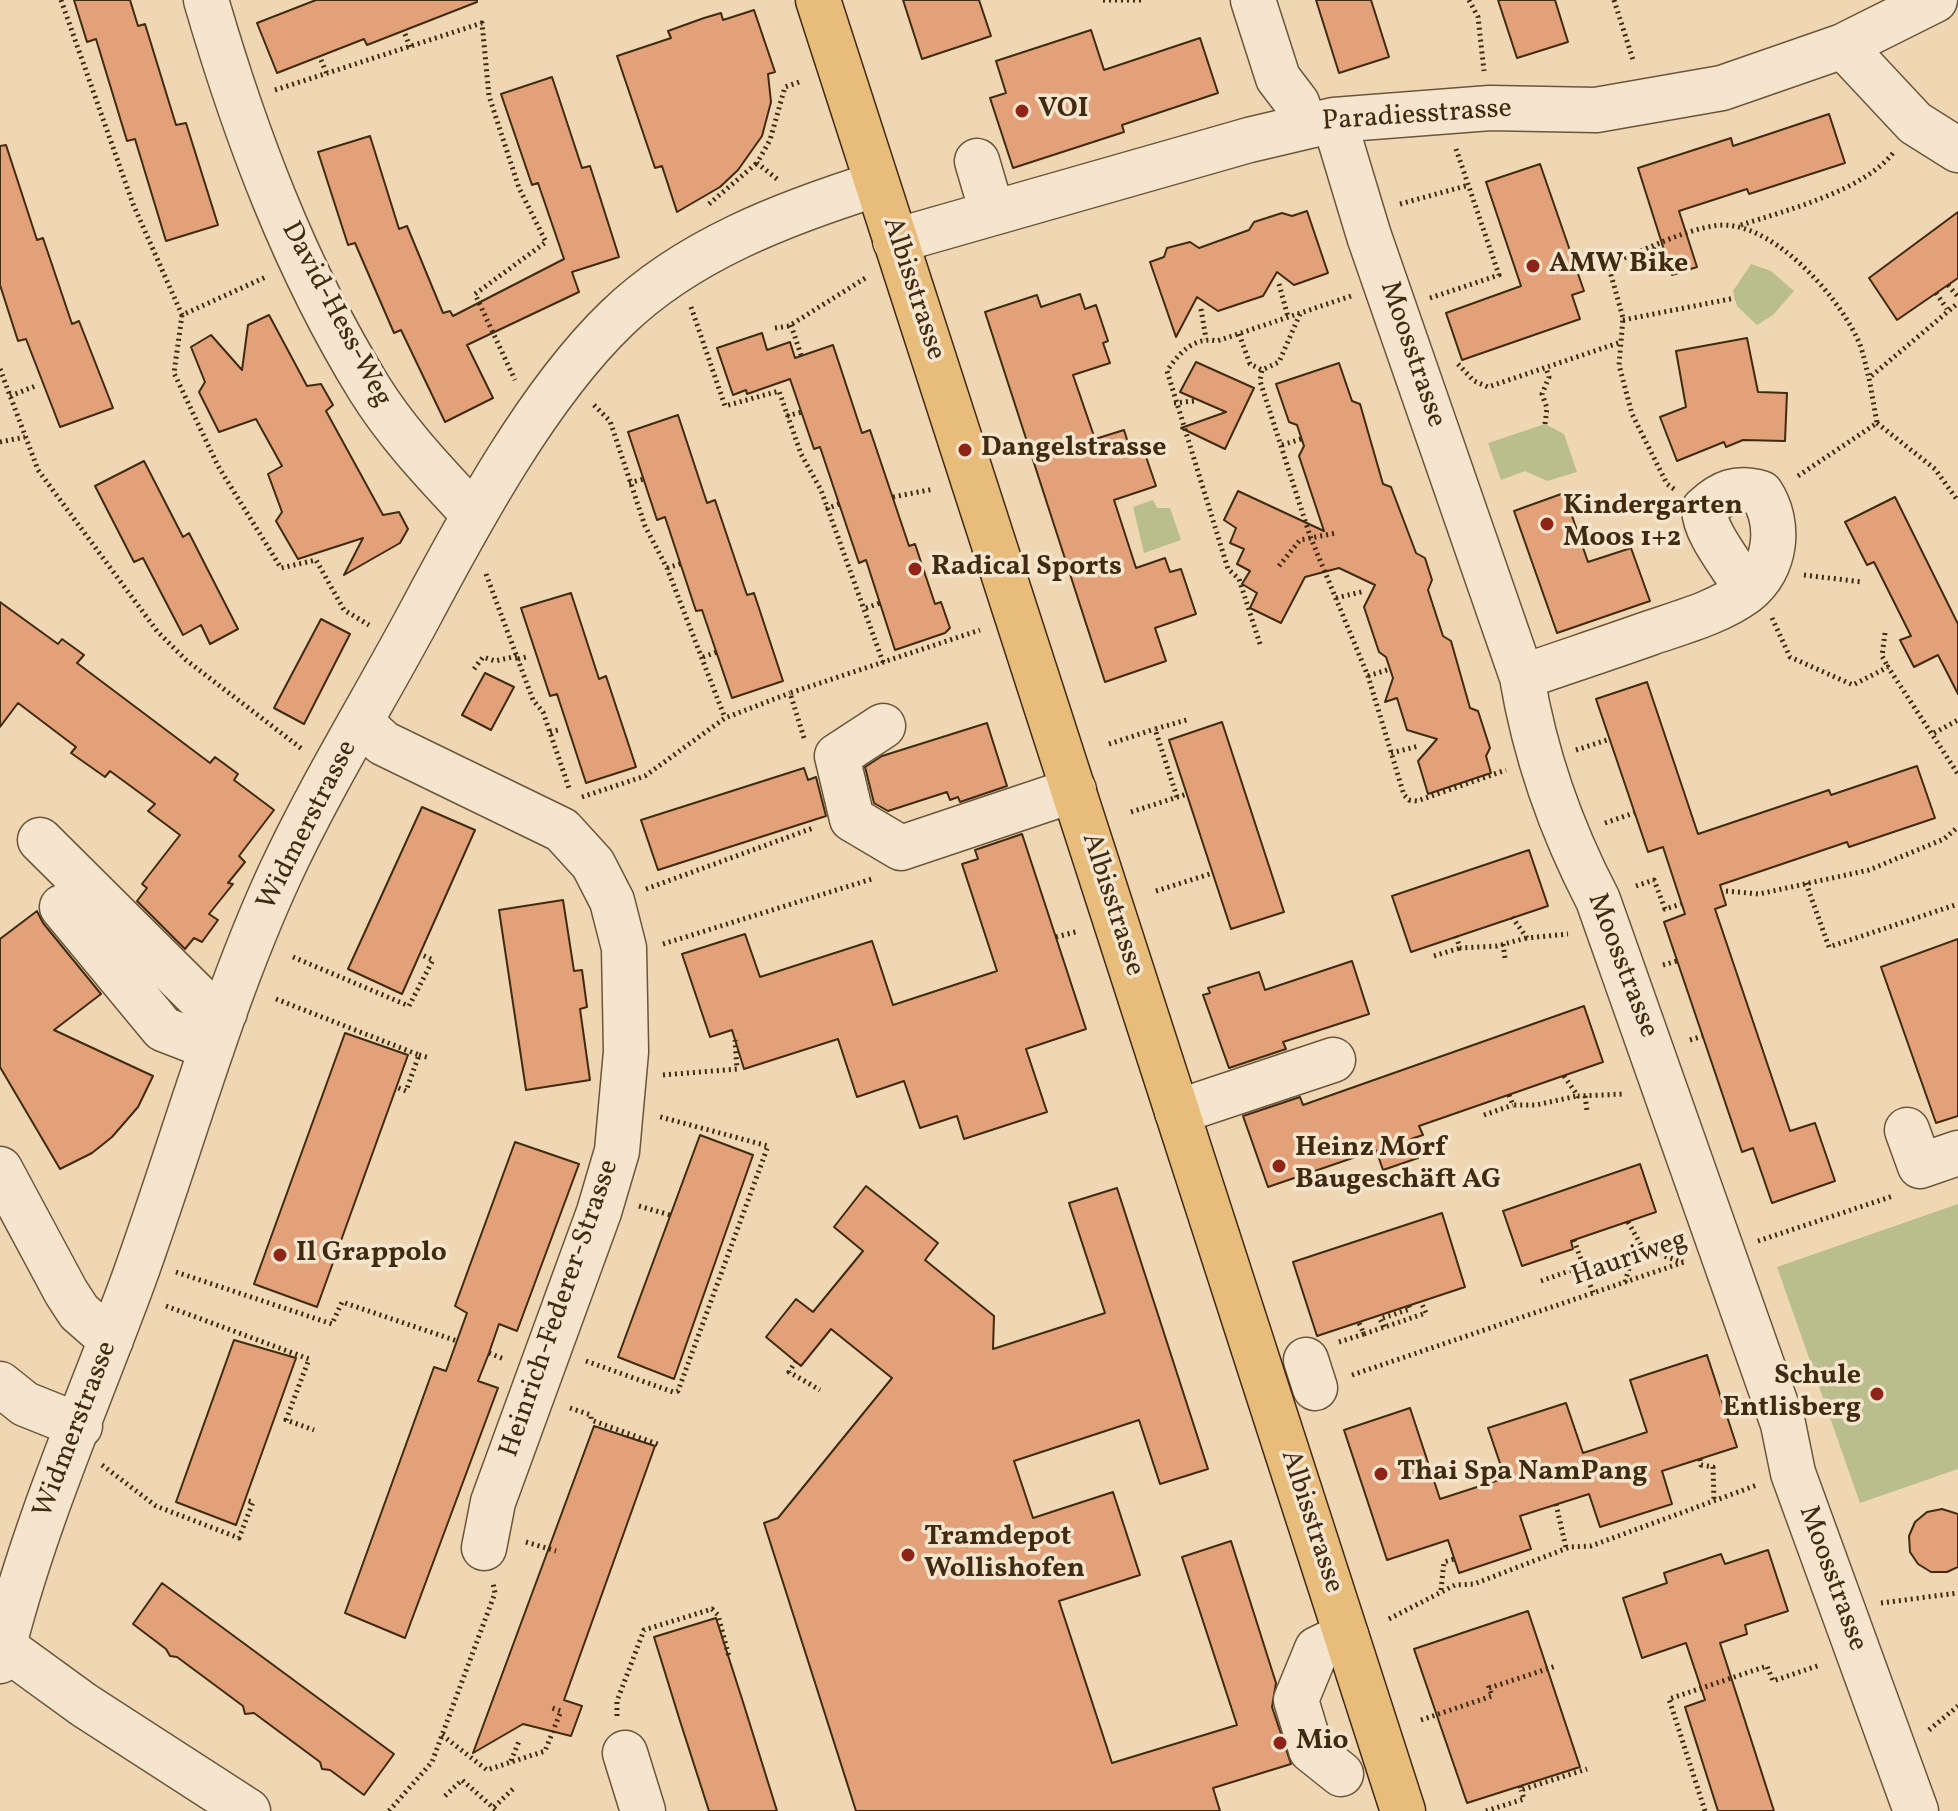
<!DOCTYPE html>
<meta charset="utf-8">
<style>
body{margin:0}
canvas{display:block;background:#efd7b3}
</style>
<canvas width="1958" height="1811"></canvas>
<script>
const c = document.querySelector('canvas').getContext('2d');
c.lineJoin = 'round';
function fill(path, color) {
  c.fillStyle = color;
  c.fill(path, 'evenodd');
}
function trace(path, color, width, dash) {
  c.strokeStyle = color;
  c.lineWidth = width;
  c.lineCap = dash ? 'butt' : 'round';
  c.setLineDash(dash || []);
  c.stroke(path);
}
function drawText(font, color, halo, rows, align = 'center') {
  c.font = font + ' Vollkorn,serif';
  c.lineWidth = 7;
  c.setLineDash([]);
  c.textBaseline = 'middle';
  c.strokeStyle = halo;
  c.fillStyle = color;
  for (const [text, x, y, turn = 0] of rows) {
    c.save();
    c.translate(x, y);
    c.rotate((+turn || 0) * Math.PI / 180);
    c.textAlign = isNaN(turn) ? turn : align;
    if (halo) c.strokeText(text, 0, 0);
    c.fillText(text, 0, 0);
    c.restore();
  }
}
const green = new Path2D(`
 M1751,264L1771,271L1794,291L1773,315L1757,325L1737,306L1733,291Z
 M1545,424L1564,434L1577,472L1547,481L1525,471L1501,480L1488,443Z
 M1153,500L1157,508H1170L1181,540L1144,553L1133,507Z
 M1958,1204V1469L1860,1503L1777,1267Z`);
const building = new Path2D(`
 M74,0H130L138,26L145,24L176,125L186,123L218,225L166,241L135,139L127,141L96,39L87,42Z
 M316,0H477V2L367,45L364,39L277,73L257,23Z
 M903,0H979L991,36L922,59Z
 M1316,0H1371L1389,57L1339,73Z
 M1498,0H1555L1568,42L1517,58Z
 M754,10L775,72L768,74L771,102L762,136L738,170L720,187L677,212L662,166L655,168L617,56L671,38L668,31L704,18L721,13L723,20Z
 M1091,30L1104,70L1200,38L1218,93L1122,125L1124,132L1013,168L990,98L1006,93L996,61Z
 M552,77L582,168L590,166L619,257L572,272L579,292L467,345L493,398L445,422L401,330L394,333L355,243L348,245L318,152L370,136L399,229L407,226L443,313L450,311L453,316L564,259L538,183L532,185L501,94Z
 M1829,114L1845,163L1749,194L1747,189L1679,211L1697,267L1672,275L1638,168L1731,138L1733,146Z
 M6,145L37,240L43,238L72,324L79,321L113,408L60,427L26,339L18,341L0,285V146Z
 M1540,164L1584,291L1572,295L1580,319L1462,360L1446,313L1521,286L1486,182Z
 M1307,211L1328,273L1294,285L1277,272L1263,296L1218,311L1197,297L1176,337L1150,262L1164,257L1167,248L1190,242L1199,248L1249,230L1254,222L1282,213L1292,216Z
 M1958,212V278L1897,320L1869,278Z
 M1080,294L1085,309L1096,305L1108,341L1103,343L1110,363L1073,375L1095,439L1124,430L1129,446L1141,442L1156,486L1114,500L1136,568L1165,558L1170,572L1181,569L1196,614L1155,628L1166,661L1105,682L985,312L1037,295L1041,307Z
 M269,315L307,386L321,384L333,405L326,411L383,515L399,512L408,529L400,543L344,575L363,538L298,559L276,521L282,512L268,474L282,466L256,419L219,432L199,392L205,382L191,347L211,335L242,370L248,325Z
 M762,333L767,350L790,342L795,358L833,345L862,433L870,430L909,546L915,544L935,604L941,602L950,628L945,633L895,650L866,560L859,563L820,447L814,449L790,379L747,394L746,390L733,395L717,348Z
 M1747,338L1758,392L1787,393L1785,441L1743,440L1726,447L1724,442L1677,461L1660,417L1686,407L1676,351Z
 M1196,362L1254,388L1225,449L1181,428L1226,412L1180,392Z
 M1339,363L1352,401L1360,404L1383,484L1391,487L1416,553L1425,558L1432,580L1428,590L1443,636L1451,641L1470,708L1478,711L1490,748L1486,756L1491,773L1428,794L1418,761L1437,739L1407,730L1397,698L1385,702L1393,678L1386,657L1379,652L1364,607L1375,585L1339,568L1305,577L1281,623L1250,608L1257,593L1242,584L1250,571L1237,564L1244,549L1230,543L1236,528L1224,520L1238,491L1324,531L1299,456L1304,446L1297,425L1289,422L1276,384Z
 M678,415L707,503L715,500L747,595L754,593L783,681L732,698L702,610L696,611L665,517L657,520L628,432Z
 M144,461L183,537L189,533L238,629L210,644L201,625L183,635L143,558L134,562L95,486Z
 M1564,493L1588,562L1631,548L1650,601L1557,633L1514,511Z
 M1895,497L1958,624V694L1938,655L1914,667L1900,640L1911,636L1874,562L1867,565L1845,522Z
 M571,593L599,679L606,676L636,767L586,783L557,694L550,696L521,608Z
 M0,602L58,644L62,639L84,655L77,663L210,763L215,757L238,774L234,780L274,810L239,856L245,862L228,883L233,884L209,914L218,920L202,942L194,938L185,949L137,901L147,888L142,884L180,835L148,811L155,804L110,771L105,777L71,753L76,747L18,703L0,727Z
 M321,619L350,634L304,724L274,708Z
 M485,673L514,687L491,730L462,715Z
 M1647,682L1698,834L1829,790L1831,795L1917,766L1935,818L1849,847L1847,842L1720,885L1726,905L1715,909L1790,1131L1815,1123L1835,1181L1772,1203L1753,1148L1742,1152L1664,922L1685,914L1663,847L1648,852L1596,699Z
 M1222,722L1284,912L1231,929L1169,740Z
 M987,723L1007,786L960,802L958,797L950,800L947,792L888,811L874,803L865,767L882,756Z
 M804,768L808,780L816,777L826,816L658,870L641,820Z
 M422,807L475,830L402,994L348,969Z
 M1022,834L1086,1029L1026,1049L1047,1112L964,1139L957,1116L920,1128L904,1081L857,1097L838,1039L744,1069L732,1030L710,1037L682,954L745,934L760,977L872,941L893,1005L997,971L962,864L978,859L975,850Z
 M1529,850L1548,906L1411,952L1392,896Z
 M563,900L574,971L582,970L587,1007L580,1009L590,1080L526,1090L499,910Z
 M37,911L43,923L101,994L54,1030L153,1076L138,1107L112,1137L92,1153L60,1169L0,1067V939Z
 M1958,939V1116L1936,1123L1881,967Z
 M1352,961L1369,1014L1283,1042L1286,1049L1229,1068L1203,995L1210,993L1208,988L1259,972L1265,990Z
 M1584,1006L1603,1062L1419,1126L1423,1135L1411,1139L1418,1158L1383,1170L1376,1150L1268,1187L1243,1116L1300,1097L1303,1105Z
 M345,1033L408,1055L317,1307L254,1284Z
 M700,1135L753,1155L674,1379L618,1357Z
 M515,1142L579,1164L517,1331L499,1324L489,1353L478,1381L498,1388L405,1638L345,1613L434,1367L446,1371L467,1313L455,1306Z
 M1640,1164L1656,1212L1571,1241L1573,1249L1522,1266L1503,1211Z
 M866,1186L938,1243L925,1260L994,1316L993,1349L1105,1313L1069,1203L1117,1188L1208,1469L1160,1484L1139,1420L1014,1461L1033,1518L1113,1492L1140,1575L1059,1601L1112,1763L1237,1725L1182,1557L1231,1541L1276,1683L1272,1707L1291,1764L1213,1788L1220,1811H856L764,1523L778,1518L892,1378L831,1329L801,1366L766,1337L796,1299L813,1312L863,1251L834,1227Z
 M1442,1213L1465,1287L1317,1336L1293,1262Z
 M234,1340L296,1358L236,1525L176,1502Z
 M1707,1355L1737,1447L1662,1471L1672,1504L1600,1527L1589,1494L1520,1516L1531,1549L1459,1573L1448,1540L1387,1560L1344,1430L1410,1408L1440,1499L1505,1478L1488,1428L1566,1403L1583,1453L1614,1443L1647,1432L1630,1380Z
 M594,1426L655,1446L564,1700L582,1706L571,1736L523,1724L473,1753Z
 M1942,1509L1958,1514V1567L1947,1572H1931L1918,1564L1910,1552L1909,1536L1915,1522L1927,1512Z
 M1768,1550L1788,1611L1745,1625L1747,1634L1720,1643L1774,1811H1718L1685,1707L1705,1700L1686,1643L1642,1658L1623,1598L1667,1583L1664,1573L1721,1554L1725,1564Z
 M162,1583L394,1754L364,1795L330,1770L322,1769L320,1762L254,1713L245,1714L243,1706L177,1657L170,1656L166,1649L133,1624Z
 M1528,1611L1580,1767L1467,1803L1414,1649Z
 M716,1618L743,1702L777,1811H709L680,1721L654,1637Z`);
const path = new Path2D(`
 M61,0L133,204L182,315L268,276
 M1103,0H1142
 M1469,0L1478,17L1484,71
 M1614,0L1634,63
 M405,34L410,47
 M321,60L327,74
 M275,90L482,23L489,96L519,188L546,242L475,294L515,380
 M777,179L757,163L770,140L785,87L802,81
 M709,204L757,163
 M1400,204L1469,185
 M1741,225C1787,210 1863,191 1893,153
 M1653,248L1660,265
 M1279,284L1288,317
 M1948,285L1958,297
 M1936,293L1947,309
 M1430,298L1499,275L1456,149
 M691,307L725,406L779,391L801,454L821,490L884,665
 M1201,309L1206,339
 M1300,314L1279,362L1262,370L1260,381L1310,536L1368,676L1404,795L1409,800L1417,801L1506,770
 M182,315L174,373L218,466L281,568L316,560L344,610L369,625
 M1623,320L1735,298
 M791,325L801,355
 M775,328L789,326L867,277
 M1239,334L1250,364L1262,370
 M1458,364L1474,381L1488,387L1621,342
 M0,369L38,470L157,631L186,660L302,749
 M10,396L38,385
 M1174,403L1194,401
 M594,405L610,421L645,526L667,568L725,718
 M787,416L802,412
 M1877,423L1935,469L1958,501
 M1545,424L1547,408L1542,394L1549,377L1546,368
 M0,442L25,437
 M1282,445L1301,439
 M1798,476L1877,423L1869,378L1958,303
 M629,483L644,479
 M1674,489L1667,484L1632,414L1619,365L1623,318L1608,264C1642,252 1678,232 1713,226C1767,216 1835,292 1856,336C1863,349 1865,364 1869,378
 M893,497L934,489
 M826,509L839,504
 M1279,566L1300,540L1336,533
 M667,568L680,564
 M486,574L533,700L543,712L569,788
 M1804,575L1862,582
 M1336,598L1365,591
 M866,608L880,603
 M1772,618L1790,657L1853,685L1888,667L1958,774
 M1885,633L1882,656L1888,667
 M1260,644L1239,579L1228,569L1167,371C1178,354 1194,336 1217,341L1351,296
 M703,657L717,652
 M518,659L526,657
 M474,669L483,657L495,661L517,656
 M1368,676L1390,669
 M550,732L558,730
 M1934,733L1958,720
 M804,738L790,693L980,630
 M1109,744L1155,729
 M1576,750L1610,739
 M1391,753L1419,746
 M582,797L645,776L725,718L790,693
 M1177,797L1155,729L1190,719
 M1131,812L1187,794
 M1605,823L1634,813
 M1806,883L1829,947L1958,904
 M1636,886L1654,880L1665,909L1681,904
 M646,889L813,828
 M1156,891L1213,873
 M1726,891L1759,894L1869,870L1944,839L1958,827
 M1512,917L1527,938L1568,934
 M1456,936L1460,948L1497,946L1526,938
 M1056,937L1079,931
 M663,944L875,878
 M1503,944L1505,958
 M1434,956L1460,948
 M293,957L409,1006L433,960L420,954
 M1663,965L1677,961
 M276,999L419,1055L406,1091L396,1087
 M1690,1040L1703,1036
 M419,1055L430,1058
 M663,1075L737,1069L735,1040
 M1564,1076L1578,1096L1624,1094
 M1509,1095L1513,1105H1536L1577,1096
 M1585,1096L1587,1111
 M1484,1115L1513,1105
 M639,1206L670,1215
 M1628,1222L1644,1250L1683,1262
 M1574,1240L1593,1293
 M1758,1241L1893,1196
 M176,1272L332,1324L342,1302L457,1341
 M1541,1281L1583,1266
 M1625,1282L1632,1258L1642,1246
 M166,1306L309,1359L286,1420L314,1430
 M1384,1327L1380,1319L1410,1309L1409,1306
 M1364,1334L1426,1313L1421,1302
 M1339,1342L1364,1334L1359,1323
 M489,1353L504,1359
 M586,1361L673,1392L678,1391L768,1146L657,1116
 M796,1361L789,1372L820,1390
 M1352,1375L1684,1262
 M570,1408L591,1415V1420L660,1445
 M1700,1459L1701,1465L1713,1467L1714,1500
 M102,1465L156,1506L239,1538L253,1502L245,1500
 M1556,1504L1566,1548
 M526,1542L556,1551
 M1441,1590L1444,1562L1454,1559
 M1881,1603L1958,1593
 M1389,1619L1455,1585L1474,1584L1570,1547L1591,1546L1757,1485
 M1489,1688L1556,1666
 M617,1716V1701L644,1630L712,1609L718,1615L729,1657
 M1421,1720L1492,1696L1488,1684
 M1929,1730L1958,1706
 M442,1735L487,1770L545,1751L561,1711L552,1708
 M511,1761L519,1741
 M1520,1786L1521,1790L1587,1769
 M445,1796L462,1780L497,1811
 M494,1807L515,1787
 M389,1811L432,1762L495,1593L493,1583
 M1486,1811L1524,1799L1521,1790
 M1705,1811L1669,1699L1767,1666L1773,1681L1820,1665`);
const minor = new Path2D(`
 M206,0C245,134 295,268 369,388C398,435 437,475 474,515
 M1253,0L1278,78L1297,103L1305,126
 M1843,46L1915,123L1958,150
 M1334,120L1369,236L1522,677C1535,755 1561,829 1598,900L1783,1424L1793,1473L1916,1811
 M977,161L992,212
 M895,241L1249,140L1334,120L1490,108L1596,110L1722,88L1843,46L1935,0
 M1522,677C1565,662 1608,648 1650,633C1682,622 1719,612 1746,592C1777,568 1781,523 1761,493C1737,486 1722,492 1704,509C1705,535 1734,566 1747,591
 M362,723L383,743L562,830L593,864L612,901L624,948L626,1052L617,1151L599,1212L493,1502L484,1548
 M883,726L837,756L852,819L901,848L1074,790
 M40,840L203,1002L225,1012
 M62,907L163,1029L212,1048
 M1177,1112L1333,1060
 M1907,1130L1920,1166L1958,1153
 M0,1169L66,1292L79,1312L111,1340
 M1306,1360L1315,1388
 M0,1384L25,1404L80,1426
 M0,1644L84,1705L248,1811
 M0,1661C31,1531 87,1406 133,1281C182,1146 219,1007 279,876C320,787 373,702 419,616C470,520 538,394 617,318C687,250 785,213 877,184
 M625,1753L643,1811
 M1341,1774L1311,1750L1296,1700L1317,1649L1346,1635`);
const major = new Path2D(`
 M818,0L1403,1811`);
const markers = [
 [1022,111,8,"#8f2418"],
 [1533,266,8,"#8f2418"],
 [965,450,8,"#8f2418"],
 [1547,524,8,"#8f2418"],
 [915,569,8,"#8f2418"],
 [1279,1166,8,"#8f2418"],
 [280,1255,8,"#8f2418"],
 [1877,1394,8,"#8f2418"],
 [1381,1474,8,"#8f2418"],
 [908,1555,8,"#8f2418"],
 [1280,1743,8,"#8f2418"]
];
const poiNames = [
 ["VOI",1038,111],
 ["AMW Bike",1549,266],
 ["Dangelstrasse",981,450],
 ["Kindergarten",1563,508],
 ["Moos 1+2",1563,540],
 ["Radical Sports",931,569],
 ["Heinz Morf",1295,1150],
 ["Baugeschäft AG",1295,1182],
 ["Il Grappolo",296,1255],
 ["Schule",1861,1378,"right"],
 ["Entlisberg",1861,1410,"right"],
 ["Thai Spa NamPang",1397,1474],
 ["Tramdepot",924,1539],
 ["Wollishofen",924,1571],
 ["Mio",1296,1743]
];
const streetNames = [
 ["Paradiesstrasse",1417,117,-4],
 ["Albisstrasse",912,289,72],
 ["David-Hess-Weg",335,315,62],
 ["Moosstrasse",1411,355,71],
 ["Widmerstrasse",309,826,-63],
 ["Albisstrasse",1111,905,72],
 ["Moosstrasse",1621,966,69],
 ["Hauriweg",1630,1260,-19],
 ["Heinrich-Federer-Strasse",561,1309,-71],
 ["Widmerstrasse",77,1430,-69],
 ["Albisstrasse",1310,1522,72],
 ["Moosstrasse",1831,1579,70]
];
fill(green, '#b9be8c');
fill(building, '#e3a179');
trace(building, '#402b11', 2);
trace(minor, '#6c563a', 47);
trace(major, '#402b11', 47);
trace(path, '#402b11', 5, [2, 4]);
trace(minor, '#f5e5ce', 44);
trace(major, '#e8bc7a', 44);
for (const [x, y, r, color] of markers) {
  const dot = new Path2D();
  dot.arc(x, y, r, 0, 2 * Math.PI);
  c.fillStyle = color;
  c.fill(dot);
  trace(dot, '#f5e5ce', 3);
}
drawText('bold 28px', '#402b11', '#f5e5ce', poiNames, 'left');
drawText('28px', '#402b11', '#f5e5ce', streetNames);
</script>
